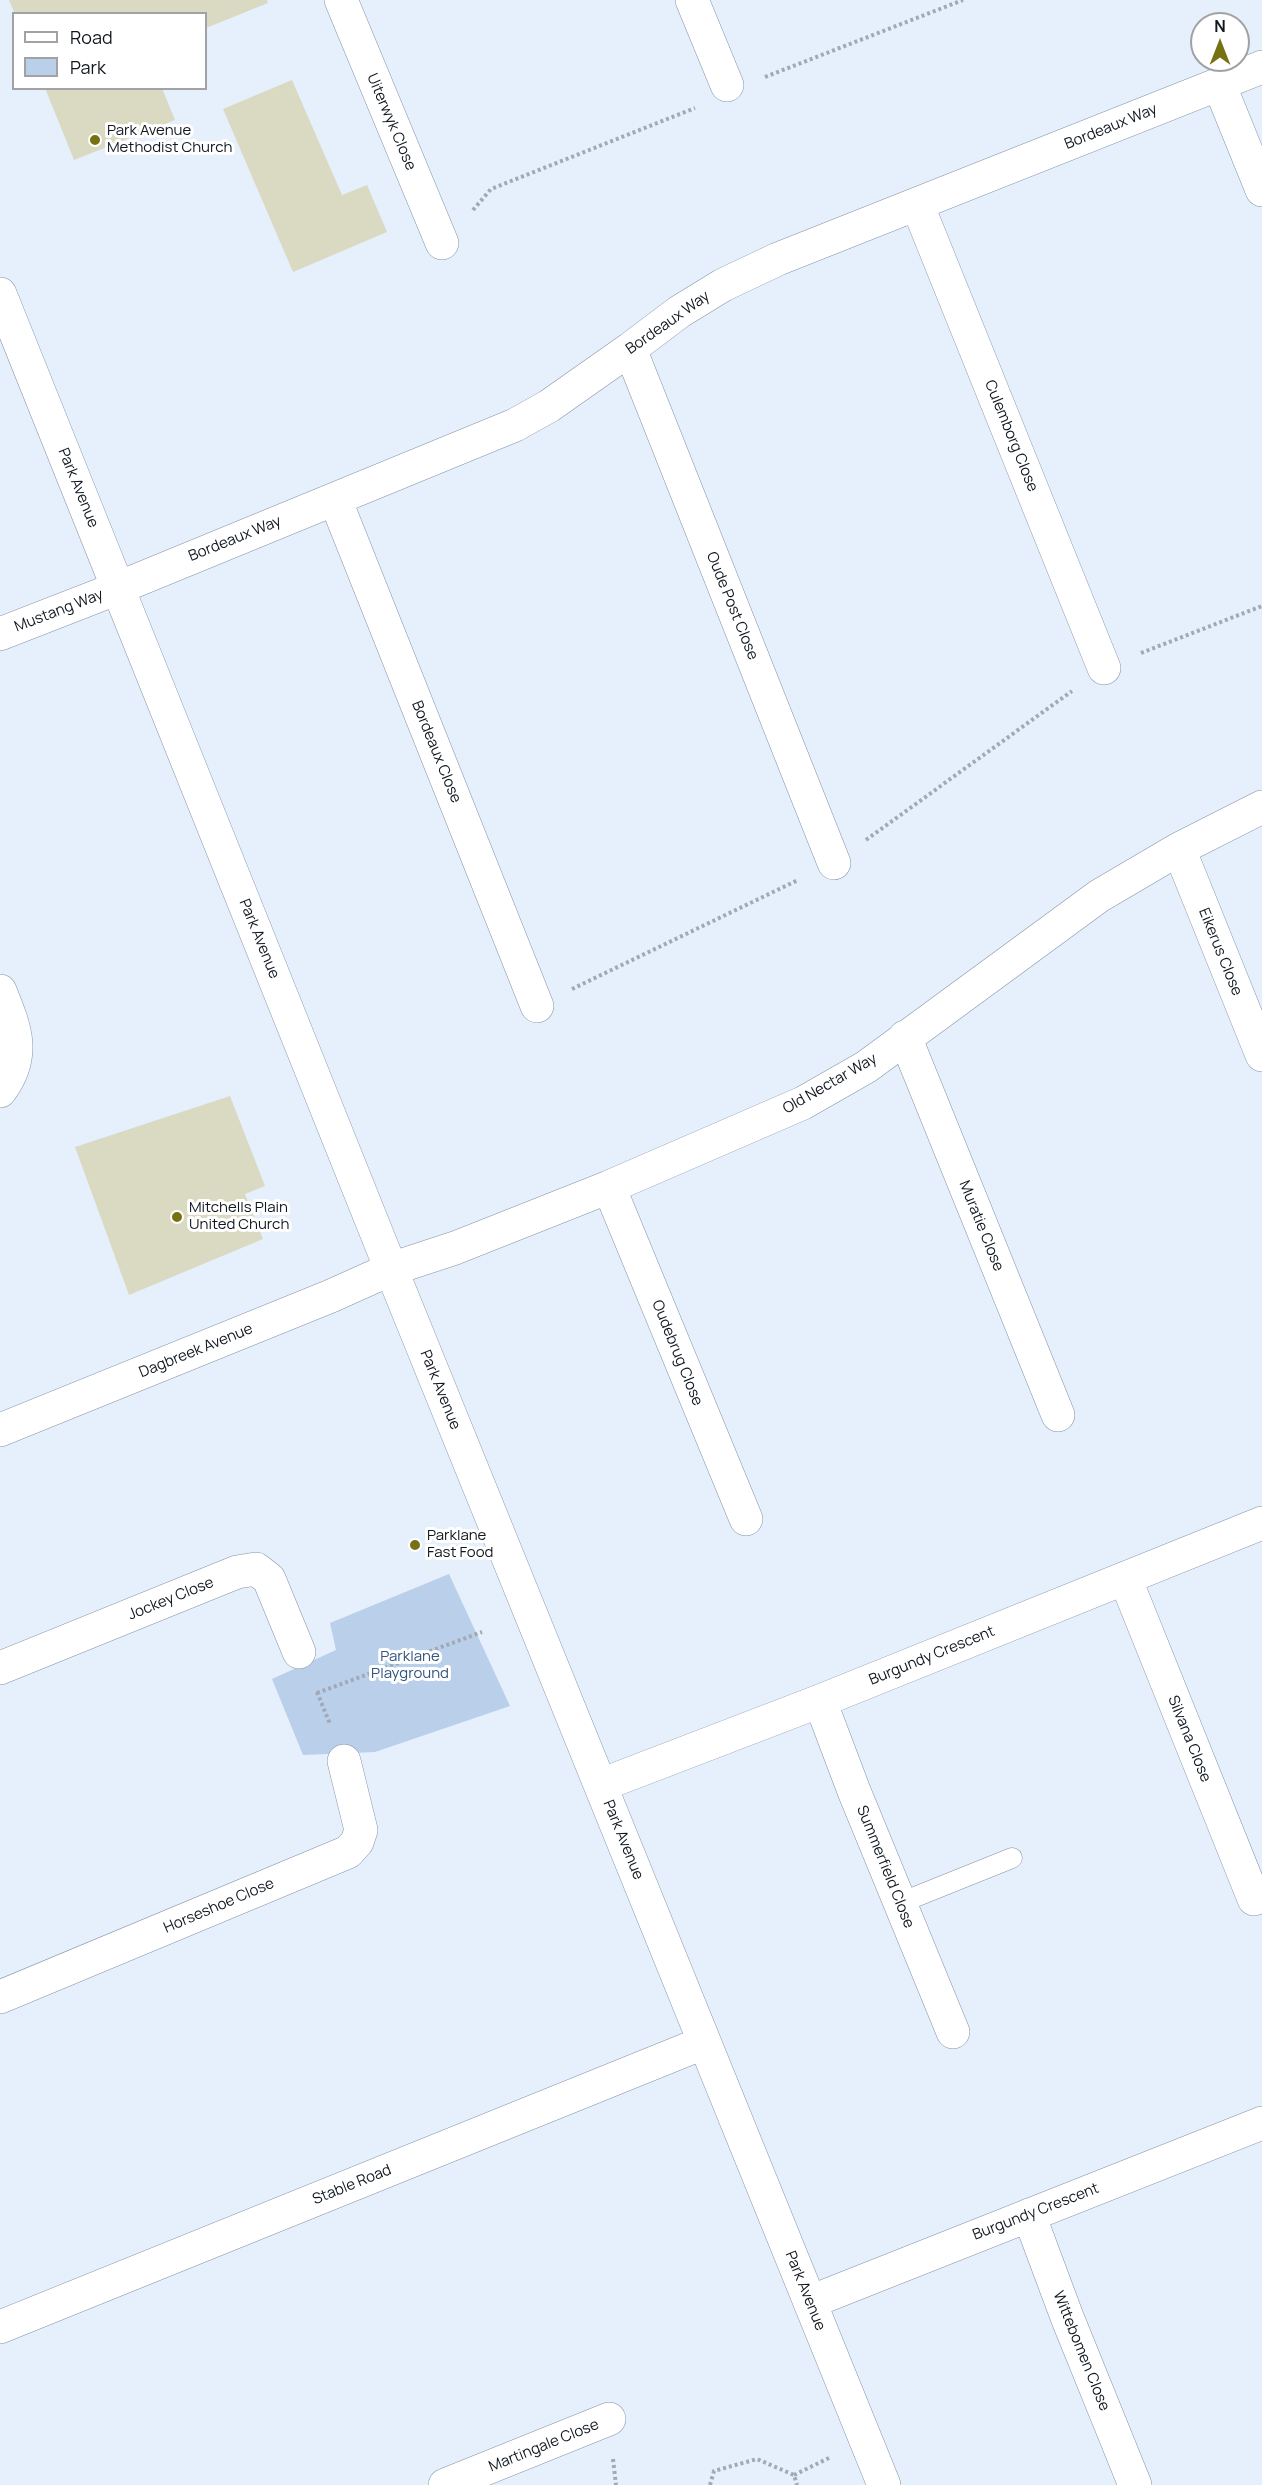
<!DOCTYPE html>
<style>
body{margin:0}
#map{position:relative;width:1262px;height:2485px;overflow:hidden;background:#e6effc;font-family:Manrope,sans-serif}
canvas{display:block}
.legend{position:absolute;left:12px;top:12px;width:195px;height:78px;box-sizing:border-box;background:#fff;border:2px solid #a0a2a5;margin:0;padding:8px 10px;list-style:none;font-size:18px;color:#11171e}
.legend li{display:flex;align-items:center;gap:12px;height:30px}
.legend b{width:30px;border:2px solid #a0a2a5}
.north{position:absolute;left:1190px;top:12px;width:60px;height:60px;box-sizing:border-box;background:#fff;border:2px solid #a0a2a5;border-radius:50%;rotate:0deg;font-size:16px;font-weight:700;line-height:24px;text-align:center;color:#11171e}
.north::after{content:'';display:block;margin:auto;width:21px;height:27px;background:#767214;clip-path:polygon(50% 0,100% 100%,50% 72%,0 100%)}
</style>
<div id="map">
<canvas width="1262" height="2485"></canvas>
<ul class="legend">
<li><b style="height:8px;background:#fff"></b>Road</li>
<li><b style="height:16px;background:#b9cfea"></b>Park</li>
</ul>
<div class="north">N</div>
</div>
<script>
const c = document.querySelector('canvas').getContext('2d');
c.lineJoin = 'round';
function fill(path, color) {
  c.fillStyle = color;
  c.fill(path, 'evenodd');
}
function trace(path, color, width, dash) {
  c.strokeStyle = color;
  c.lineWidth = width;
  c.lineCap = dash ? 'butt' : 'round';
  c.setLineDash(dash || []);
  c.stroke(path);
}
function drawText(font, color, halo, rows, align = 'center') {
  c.font = font + ' Manrope,sans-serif';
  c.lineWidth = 6;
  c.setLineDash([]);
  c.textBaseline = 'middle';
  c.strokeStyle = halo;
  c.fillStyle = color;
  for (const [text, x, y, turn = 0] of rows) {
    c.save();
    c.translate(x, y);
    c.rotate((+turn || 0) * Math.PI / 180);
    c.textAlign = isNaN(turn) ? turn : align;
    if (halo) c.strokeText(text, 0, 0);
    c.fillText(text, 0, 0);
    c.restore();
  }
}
const green = new Path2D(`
 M449,1574L510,1706L375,1752L303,1755L272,1679L336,1650L330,1623Z`);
const building = new Path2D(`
 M9,0H267L268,3L206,28V14H15Z
 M292,80L342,195L367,185L387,232L293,272L223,109Z
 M45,88H162L175,120L74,160Z
 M230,1096L265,1186L245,1194L263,1239L129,1295L75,1147Z`);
const path = new Path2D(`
 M765,77L963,0
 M473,210L491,189L695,108
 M1141,653L1262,606
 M866,840L1072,691
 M572,989L798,880
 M317,1692L330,1724
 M317,1693L482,1632
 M613,2459L616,2485
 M794,2475L831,2457
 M710,2485L714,2471L757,2459L794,2475L797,2485`);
const lane = new Path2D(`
 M900,1903L1012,1858`);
const street = new Path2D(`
 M341,0L442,243
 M692,0L727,85
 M1219,84L1262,190
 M917,204L1104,668
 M630,349L834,863
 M335,499L537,1006
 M0,634L118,588L515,425L549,406L630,349L679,312L723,285L778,259L1262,67
 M1179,849L1262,1055
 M0,991C15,1028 27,1055 0,1091
 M905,1037L1058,1415
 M609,1187L746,1519
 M391,1269L455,1248L609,1187L803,1103L866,1067L1099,896L1179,849L1262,807
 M1125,1578L1254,1899
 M0,1668L237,1572L256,1569L269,1579L299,1652
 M820,1701L854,1791L953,2032
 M601,1785L820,1701L1262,1523
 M0,1997L348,1852L357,1842L361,1830L344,1761
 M1029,2215L1067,2317L1135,2485
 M810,2302L1262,2123
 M0,2327L703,2043
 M445,2485L609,2419`);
const secondary = new Path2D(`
 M0,294L391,1269L884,2485
 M0,1430L331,1296L391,1269`);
const markers = [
 [95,140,6,"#767214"],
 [177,1217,6,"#767214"],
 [415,1545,6,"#767214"]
];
const streetNames = [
 ["Uiterwyk Close",391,122,67],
 ["Bordeaux Way",1111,127,-22],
 ["Bordeaux Way",668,323,-35],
 ["Culemborg Close",1011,436,68],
 ["Park Avenue",78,488,68],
 ["Bordeaux Way",235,539,-22],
 ["Oude Post Close",732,606,68],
 ["Mustang Way",59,611,-21],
 ["Bordeaux Close",436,752,68],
 ["Park Avenue",259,939,68],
 ["Eikerus Close",1220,952,68],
 ["Old Nectar Way",830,1084,-30],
 ["Muratie Close",981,1226,68],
 ["Dagbreek Avenue",196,1351,-22],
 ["Oudebrug Close",677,1353,68],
 ["Park Avenue",440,1390,68],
 ["Jockey Close",171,1599,-22],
 ["Burgundy Crescent",932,1656,-22],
 ["Silvana Close",1189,1739,68],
 ["Park Avenue",623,1840,68],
 ["Summerfield Close",885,1867,68],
 ["Horseshoe Close",219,1906,-23],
 ["Stable Road",352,2185,-22],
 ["Burgundy Crescent",1036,2212,-21],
 ["Park Avenue",805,2291,68],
 ["Wittebomen Close",1081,2351,68],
 ["Martingale Close",544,2446,-22]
];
const poiNames = [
 ["Park Avenue",107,131],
 ["Methodist Church",107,148],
 ["Mitchells Plain",189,1208],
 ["United Church",189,1225],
 ["Parklane",427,1536],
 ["Fast Food",427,1553]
];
const parkNames = [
 ["Parklane",410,1657],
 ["Playground",410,1674]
];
fill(green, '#b9cfea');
fill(building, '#dadac2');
trace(lane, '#8493a6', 21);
trace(street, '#8493a6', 34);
trace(secondary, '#8493a6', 34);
trace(path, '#a1a9b4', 4, [3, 3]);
trace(lane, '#fff', 20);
trace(street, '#fff', 33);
trace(secondary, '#fff', 33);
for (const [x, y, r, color] of markers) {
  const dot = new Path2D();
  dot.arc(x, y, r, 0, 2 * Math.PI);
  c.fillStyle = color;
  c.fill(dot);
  trace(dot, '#fff', 2);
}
drawText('15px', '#11171e', '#fff', streetNames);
drawText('15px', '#11171e', '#fff', poiNames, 'left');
drawText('15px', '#32547f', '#fff', parkNames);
</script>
